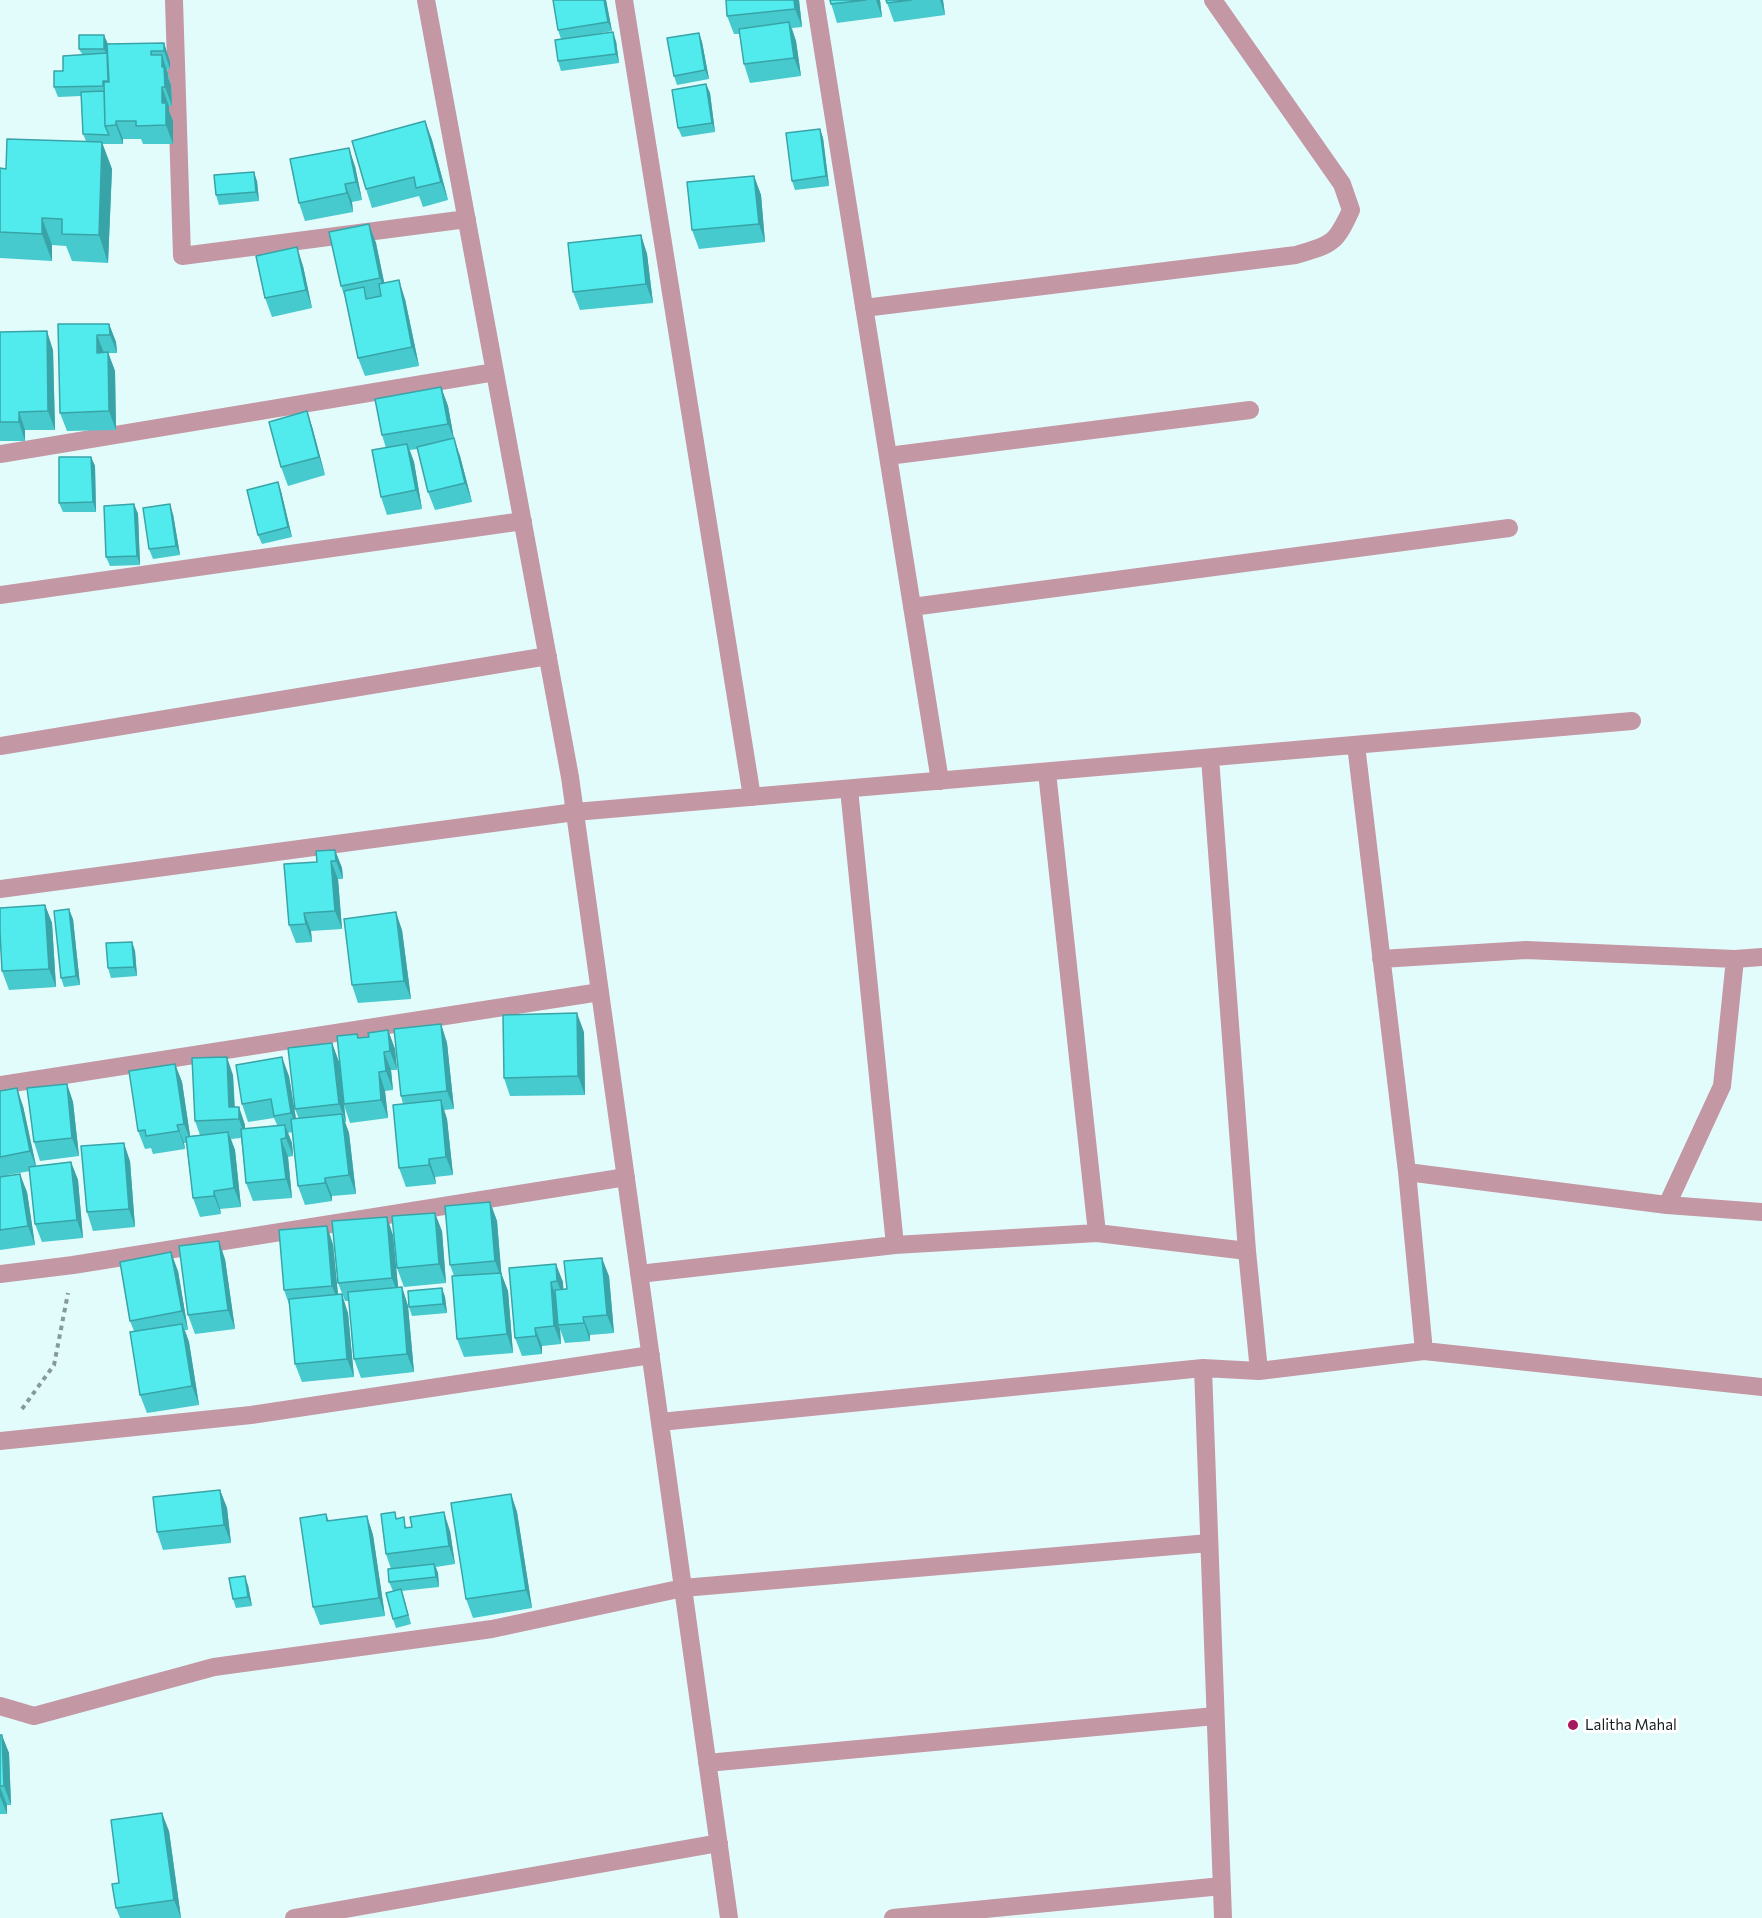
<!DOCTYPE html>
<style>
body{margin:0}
canvas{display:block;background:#e2fcfc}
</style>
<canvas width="1762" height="1918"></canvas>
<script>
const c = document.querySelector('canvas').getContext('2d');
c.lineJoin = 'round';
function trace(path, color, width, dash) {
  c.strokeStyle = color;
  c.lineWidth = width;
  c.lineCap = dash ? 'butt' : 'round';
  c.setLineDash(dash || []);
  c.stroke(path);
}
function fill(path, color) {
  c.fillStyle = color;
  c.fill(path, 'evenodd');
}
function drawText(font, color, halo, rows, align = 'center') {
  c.font = font + ' Commissioner,sans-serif';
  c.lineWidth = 6;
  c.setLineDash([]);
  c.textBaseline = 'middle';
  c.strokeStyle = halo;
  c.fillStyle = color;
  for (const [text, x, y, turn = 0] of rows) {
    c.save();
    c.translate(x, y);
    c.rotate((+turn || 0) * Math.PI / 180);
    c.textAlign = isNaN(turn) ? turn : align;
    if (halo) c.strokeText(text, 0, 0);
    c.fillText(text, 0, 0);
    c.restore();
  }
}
const path = new Path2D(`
 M22,1409L54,1365L68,1293`);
const minor = new Path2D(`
 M174,0L182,256L467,219
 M426,0L570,777L729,1918
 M624,0L752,797
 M815,0L940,781
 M864,308L1296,255C1332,244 1335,245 1351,210L1342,184L1213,0
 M0,454L495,372
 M888,456L1250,410
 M0,595L523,521
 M912,607L1509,528
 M1356,745L1407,1172L1424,1351
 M0,746L548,656
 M1210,758L1247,1251L1259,1371
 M1047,772L1097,1233
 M849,789L895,1245
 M0,889L575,812L1632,721
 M1381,959L1526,950L1735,959L1762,957
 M0,1085L600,992
 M1407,1172L1667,1205L1762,1212
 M1667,1205L1722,1086L1735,959
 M0,1274L73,1265L626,1177
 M639,1274L895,1245L1097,1233L1247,1251
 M1203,1368L1223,1918
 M660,1422L1203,1368L1259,1371L1424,1351L1762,1387
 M0,1441L251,1415L651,1355
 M0,1706L34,1716L214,1667L492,1629L683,1588L1209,1543
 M707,1763L1215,1716
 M294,1918L719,1843
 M893,1918L1222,1886`);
const wall = new Path2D(`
 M553,0H606L612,31L579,37L616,41L619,63L561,71L558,61L561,39L558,30Z
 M799,0L802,27L792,28L796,41L801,76L750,83L744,64L740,34H734L727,16Z
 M830,0H880L882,17L837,23Z
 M886,0H943L945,15L894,22Z
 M699,33L702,42L709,79L677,85L674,76Z
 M164,43L170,62V69H167L171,85L172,106H169V111L173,121V144H143L141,139H123V144H102L112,169L108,263L72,261L66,246L52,245V261L0,258V168L6,169L86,141L83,134L81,96L58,97L54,87L63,71L82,54L79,49L108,44Z
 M706,84L710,93L715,132L682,137L678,128Z
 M425,121L432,140L448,200L423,207L419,196L372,208L366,189Z
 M820,129L823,138L829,186L795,190L792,181Z
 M355,166L362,200L352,202L353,212L305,221L299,203Z
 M754,176L761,195L765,242L699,249L692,230Z
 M257,181L259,201L219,205L216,195Z
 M369,224L376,243L384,283L405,299L419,366L365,376L358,358L347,303L341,286Z
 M641,235L647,254L653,303L580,310L573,292Z
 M303,266L312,308L272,317L265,298Z
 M58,324H109L116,342L117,353H108L115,371L116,430L67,431L60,413Z
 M0,332L53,350L55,430H25V441H0Z
 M441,387L448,406L454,439L460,456L472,502L435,510L428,492L418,449L410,450L414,462L422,509L387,515L381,497L386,448L382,435Z
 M307,411L313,430L325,475L288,486L281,467Z
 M91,457L95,466L96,512H63L59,503Z
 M281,491L292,537L262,544L258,535Z
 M134,504L138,514L140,565L110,566L106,557Z
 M173,514L180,555L153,559L149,549Z
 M335,850L342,868L343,879H338L342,929L311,931L312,942L296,943L289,925L317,862Z
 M45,905L52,923L56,987L9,990L2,971Z
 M73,919L80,985L64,987L61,978Z
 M402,930L411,999L358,1003L352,985Z
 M132,942L135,951L137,976L111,978L108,968Z
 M441,1024L447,1043L454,1109L444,1110L447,1119L453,1175L435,1177L436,1184L406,1187L399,1168L403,1104L401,1096Z
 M388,1030L395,1049L397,1070H391L393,1090L385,1091L388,1118L350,1123L344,1105L346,1122H345L349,1133L356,1194L332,1196V1201L305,1205L298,1186L292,1132L288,1133L292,1143L293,1156L288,1157L292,1198L253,1201L246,1183L241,1138L231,1139L235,1150L241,1207L220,1209L221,1214L200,1217L193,1198L186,1143H184L185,1149L153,1154L151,1148L145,1149L138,1131L175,1064L182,1082L190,1136L200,1135L195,1121L233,1075L235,1107H239L245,1125V1129L277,1125L274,1118L248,1122L242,1104L289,1076L296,1119H299L295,1109L332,1043L339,1062L359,1038L369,1037Z
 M584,1032L585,1095L510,1096L504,1078Z
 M67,1084L73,1102L79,1156L40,1161L34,1142Z
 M0,1091L23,1106L36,1166L71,1162L78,1180L83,1238L42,1242L35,1224L30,1171L8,1175L27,1192L35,1245L0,1250Z
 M130,1161L135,1227L93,1231L87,1212Z
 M490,1202L497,1221L501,1273L508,1291L513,1353L464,1357L457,1339L454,1276L450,1265Z
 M442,1231L446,1283L404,1287L397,1268Z
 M393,1235L398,1288L402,1287L408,1306L414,1372L361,1378L354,1359L349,1301H345L338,1283Z
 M333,1244L338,1295L348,1313L354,1377L302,1382L295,1364L290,1307L284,1290Z
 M225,1259L235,1329L195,1334L188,1315Z
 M509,1268L563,1282V1289L609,1276L614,1333L590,1335V1341L565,1343L560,1329L561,1344L542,1346V1354L522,1356L515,1338Z
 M178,1271L188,1330H185L189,1342L199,1405L147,1413L140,1395L134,1331L130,1321Z
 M442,1288L445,1297L447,1313L412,1316L409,1307Z
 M220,1490L227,1508L231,1543L163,1550L157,1532Z
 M511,1494L517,1512L532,1608L473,1618L466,1599Z
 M326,1514L329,1521L367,1516L373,1535L385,1616L320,1625L313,1607Z
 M397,1519L407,1527L450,1531L455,1564L436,1567L438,1573L439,1587L401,1591L411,1624L396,1628L393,1619V1591L389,1582L391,1569L386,1554Z
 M248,1585L252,1606L236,1608L233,1599Z
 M0,1735L9,1753L11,1805H7V1814H0Z
 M169,1831L181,1918H120L116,1908L119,1883Z`);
const shadedWall = new Path2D(`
 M604,0H606L612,31L608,22Z
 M794,0H799L802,27L795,9Z
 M876,0H880L882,17Z
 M940,0H943L945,15Z
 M789,22L796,41L801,76L794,58Z
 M613,32L616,41L619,63L616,54Z
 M699,33L702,42L709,79L705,70Z
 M104,35L108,44V58L104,49Z
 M164,43L170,62V69L164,51Z
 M162,55L168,74V78L171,85L172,106L165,87L162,67Z
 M706,84L710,93L715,132L712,123Z
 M162,87L169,106V111L173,121V144L166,125L162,103Z
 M116,121L123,139V144L116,125Z
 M425,121L432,140L448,200L441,182Z
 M820,129L823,138L829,186L826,176Z
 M102,142L112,169L108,263L99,235Z
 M349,148L355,166L362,200L356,182Z
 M254,172L257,181L259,201L256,192Z
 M754,176L761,195L765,242L759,224Z
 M345,184L352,202L353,212L347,193Z
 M42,218L52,245V261L42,234Z
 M369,224L376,243L387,296L380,278Z
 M641,235L647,254L653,303L646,284Z
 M297,247L303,266L312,308L306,290Z
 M399,280L405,299L419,366L412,347Z
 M109,324L116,342L117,353L110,335Z
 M47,331L53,350L55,430L48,411Z
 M97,335L104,353H97Z
 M108,352L115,371L116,430L109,411Z
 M441,387L448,406L454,439L460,456L472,502L465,483L455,442L448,424Z
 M307,411L313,430L325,475L319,457Z
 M19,412L25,430V441L19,422Z
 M407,444L414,462L422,509L416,490Z
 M91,457L95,466L96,512L93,502Z
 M278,482L281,491L292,537L288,527Z
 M134,504L138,514L140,565L137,556Z
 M170,504L173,514L180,555L176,546Z
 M335,850L342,868L343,879L336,861Z
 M331,861L338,879L342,929L335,911Z
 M45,905L52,923L56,987L49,969Z
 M69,909L73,919L80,985L76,976Z
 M396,912L402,930L411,999L404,981Z
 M304,913L311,931L312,942L306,924Z
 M132,942L135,951L137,976L134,967Z
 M577,1013L584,1032L585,1095L578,1076Z
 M441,1024L447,1043L454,1109L447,1091Z
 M388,1030L395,1049L397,1070L390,1051Z
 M332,1043L339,1062L346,1122L339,1104Z
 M384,1052L391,1070L393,1090L386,1071Z
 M227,1057L233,1075L235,1120L229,1107Z
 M282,1057L289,1076L298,1131L291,1113Z
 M175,1064L182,1082L191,1142L184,1124Z
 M379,1072L385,1091L388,1118L381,1100Z
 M67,1084L73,1102L79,1156L72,1138Z
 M17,1088L23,1106L37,1170L30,1151Z
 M441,1100L447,1119L453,1175L446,1157Z
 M239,1107L245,1125V1138L239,1119Z
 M342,1114L349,1133L356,1194L349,1175Z
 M177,1125L184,1143L185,1149Z
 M285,1125L292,1143L293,1156L286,1138Z
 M228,1132L235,1150L241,1207L234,1188Z
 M281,1139L288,1157L292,1198L286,1179Z
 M124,1143L130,1161L135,1227L129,1209Z
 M429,1159L435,1177L436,1184L429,1165Z
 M71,1162L78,1180L83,1238L77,1220Z
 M20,1174L27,1192L35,1245L28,1226Z
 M325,1178L332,1196V1201L325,1183Z
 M214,1191L220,1209L221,1214L214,1196Z
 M490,1202L497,1221L502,1280L495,1261Z
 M435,1213L442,1231L446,1283L439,1264Z
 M387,1217L393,1235L399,1296L392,1278Z
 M327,1226L333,1244L339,1304L332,1286Z
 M219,1241L225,1259L235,1329L228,1310Z
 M171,1252L178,1271L188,1330L182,1311Z
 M602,1258L609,1276L614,1333L607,1315Z
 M556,1264L563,1282L564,1299L557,1281Z
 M501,1273L508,1291L513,1353L507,1334Z
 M551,1282L557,1300L558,1325L560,1329L561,1344L554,1326Z
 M402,1287L408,1306L414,1372L407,1354Z
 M442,1288L445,1297L447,1313L443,1304Z
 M342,1294L348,1313L354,1377L347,1359Z
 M583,1317L590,1335V1341L584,1323Z
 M182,1324L189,1342L199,1405L192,1386Z
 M535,1328L542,1346V1354L536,1336Z
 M220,1490L227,1508L231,1543L224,1525Z
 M511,1494L517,1512L532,1608L526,1590Z
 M444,1512L450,1531L455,1564L449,1546Z
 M367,1516L373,1535L385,1616L379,1598Z
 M434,1564L438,1573L439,1587L436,1577Z
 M245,1576L248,1585L252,1606L248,1597Z
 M401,1589L404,1598L411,1624L408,1615Z
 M2,1735L9,1753L11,1805L4,1786Z
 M0,1787L7,1805V1814L0,1796Z
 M162,1813L169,1831L181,1918L174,1900Z`);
const building = new Path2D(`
 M553,0H604L608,22L558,30Z
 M726,0H794L795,9L727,16Z
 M830,0H866L831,4Z
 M886,0H911L887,3Z
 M789,22L794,58L744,64L739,29Z
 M613,32L616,54L558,61L555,40Z
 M699,33L705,70L674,76L667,38Z
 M79,35H104V49H79Z
 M164,43V51H151V55H162V67H164L165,87H162V103H166V125L136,126V121H116V125L105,126L104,82H109L107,44Z
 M107,53L108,81H103V86L54,87V71H63V56Z
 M706,84L712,123L678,128L672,90Z
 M104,91L105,126L109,135L83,134L81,92Z
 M425,121L441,182L416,188L414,177L366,189L352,141Z
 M820,129L826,176L792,181L786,133Z
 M7,139L102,142L99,235L62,234V219L42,218V234L0,232V168L6,169Z
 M349,148L356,182L345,184L347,193L299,203L290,159Z
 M254,172L256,192L216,195L214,175Z
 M754,176L759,224L692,230L687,182Z
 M369,224L380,278L341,286L329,232Z
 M641,235L646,284L573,292L568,243Z
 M297,247L306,290L265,298L256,256Z
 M399,280L412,347L358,358L344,291L364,287L366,299L381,296L379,284Z
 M58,324H109L110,335H97V353L108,352L109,411L60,413Z
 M47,331L48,411L19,412V422H0V332Z
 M441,387L448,424L382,435L375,399Z
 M307,411L319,457L281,467L269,422Z
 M454,438L465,483L428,492L417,447Z
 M407,444L416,490L381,497L372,450Z
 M59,457H91L93,502L59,503Z
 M278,482L288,527L258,535L247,490Z
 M134,504L137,556L106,557L104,506Z
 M170,504L176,546L149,549L143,508Z
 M335,850L336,861H331L335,911L304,913L306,924L289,925L284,864L317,862L316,851Z
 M45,905L49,969L2,971L0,932V908Z
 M69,909L76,976L61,978L54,911Z
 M396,912L404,981L352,985L344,919Z
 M132,942L134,967L108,968L106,943Z
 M577,1013L578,1076L504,1078L503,1015Z
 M441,1024L447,1091L401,1096L394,1029Z
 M388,1030L390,1051L384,1052L386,1071L379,1072L381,1100L344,1104L337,1036L357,1034L358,1038L369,1037L368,1033Z
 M332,1043L339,1104L295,1109L288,1048Z
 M227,1057L229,1107H239V1119L195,1121L192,1058Z
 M282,1057L291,1113L274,1116L271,1099L242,1104L236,1065Z
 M175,1064L184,1124L177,1125L179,1131L146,1136L145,1130L138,1131L129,1071Z
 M67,1084L72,1138L34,1142L27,1088Z
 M17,1088L30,1151L0,1157V1091Z
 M441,1100L446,1157L429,1159V1165L399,1168L393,1105Z
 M342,1114L349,1175L325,1178V1183L298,1186L291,1119Z
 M285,1125L286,1138L281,1139L286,1179L246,1183L241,1129Z
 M228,1132L234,1188L214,1191V1196L193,1198L186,1137Z
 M124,1143L129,1209L87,1212L81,1146Z
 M71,1162L77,1220L35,1224L29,1167Z
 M20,1174L28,1226L0,1230V1177Z
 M490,1202L495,1261L450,1265L445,1206Z
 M435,1213L439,1264L397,1268L392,1216Z
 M387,1217L392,1278L338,1283L332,1221Z
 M327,1226L332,1286L284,1290L279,1230Z
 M219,1241L228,1310L188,1315L179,1246Z
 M171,1252L182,1311L130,1321L120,1262Z
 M602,1258L607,1315L583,1317L584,1323L558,1325L555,1290L567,1289L564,1261Z
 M556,1264L557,1281L551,1282L554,1326L535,1328L536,1336L515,1338L509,1268Z
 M501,1273L507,1334L457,1339L452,1276Z
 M402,1287L407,1354L354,1359L348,1292Z
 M442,1288L443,1304L409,1307L408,1291Z
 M342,1294L347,1359L295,1364L289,1299Z
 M182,1324L192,1386L140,1395L130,1332Z
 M220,1490L224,1525L157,1532L153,1497Z
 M511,1494L526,1590L466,1599L451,1503Z
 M395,1512L396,1519L404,1517L405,1528L412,1527L410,1517L444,1512L449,1546L386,1554L381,1514Z
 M326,1514L327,1521L367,1516L379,1598L313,1607L300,1518Z
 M434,1564L436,1577L389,1582L388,1569Z
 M245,1576L248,1597L233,1599L229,1578Z
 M401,1589L408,1615L393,1619L386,1593Z
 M0,1735H2L4,1786H0Z
 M162,1813L174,1900L116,1908L112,1884L119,1883L111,1820Z`);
const markers = [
 [1573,1725,6,"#a61a5e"]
];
const poiNames = [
 ["Lalitha Mahal",1585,1725]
];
trace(path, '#879999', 4, [4.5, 4.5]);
trace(minor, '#c497a5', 18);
fill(wall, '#46cacd');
fill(shadedWall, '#39a4a7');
fill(building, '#51ebee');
trace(building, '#39a4a7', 1.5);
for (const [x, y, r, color] of markers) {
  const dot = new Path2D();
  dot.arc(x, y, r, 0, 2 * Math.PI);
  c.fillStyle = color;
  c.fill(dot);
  trace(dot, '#fff', 2);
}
drawText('15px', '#161f1f', '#fff', poiNames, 'left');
</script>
